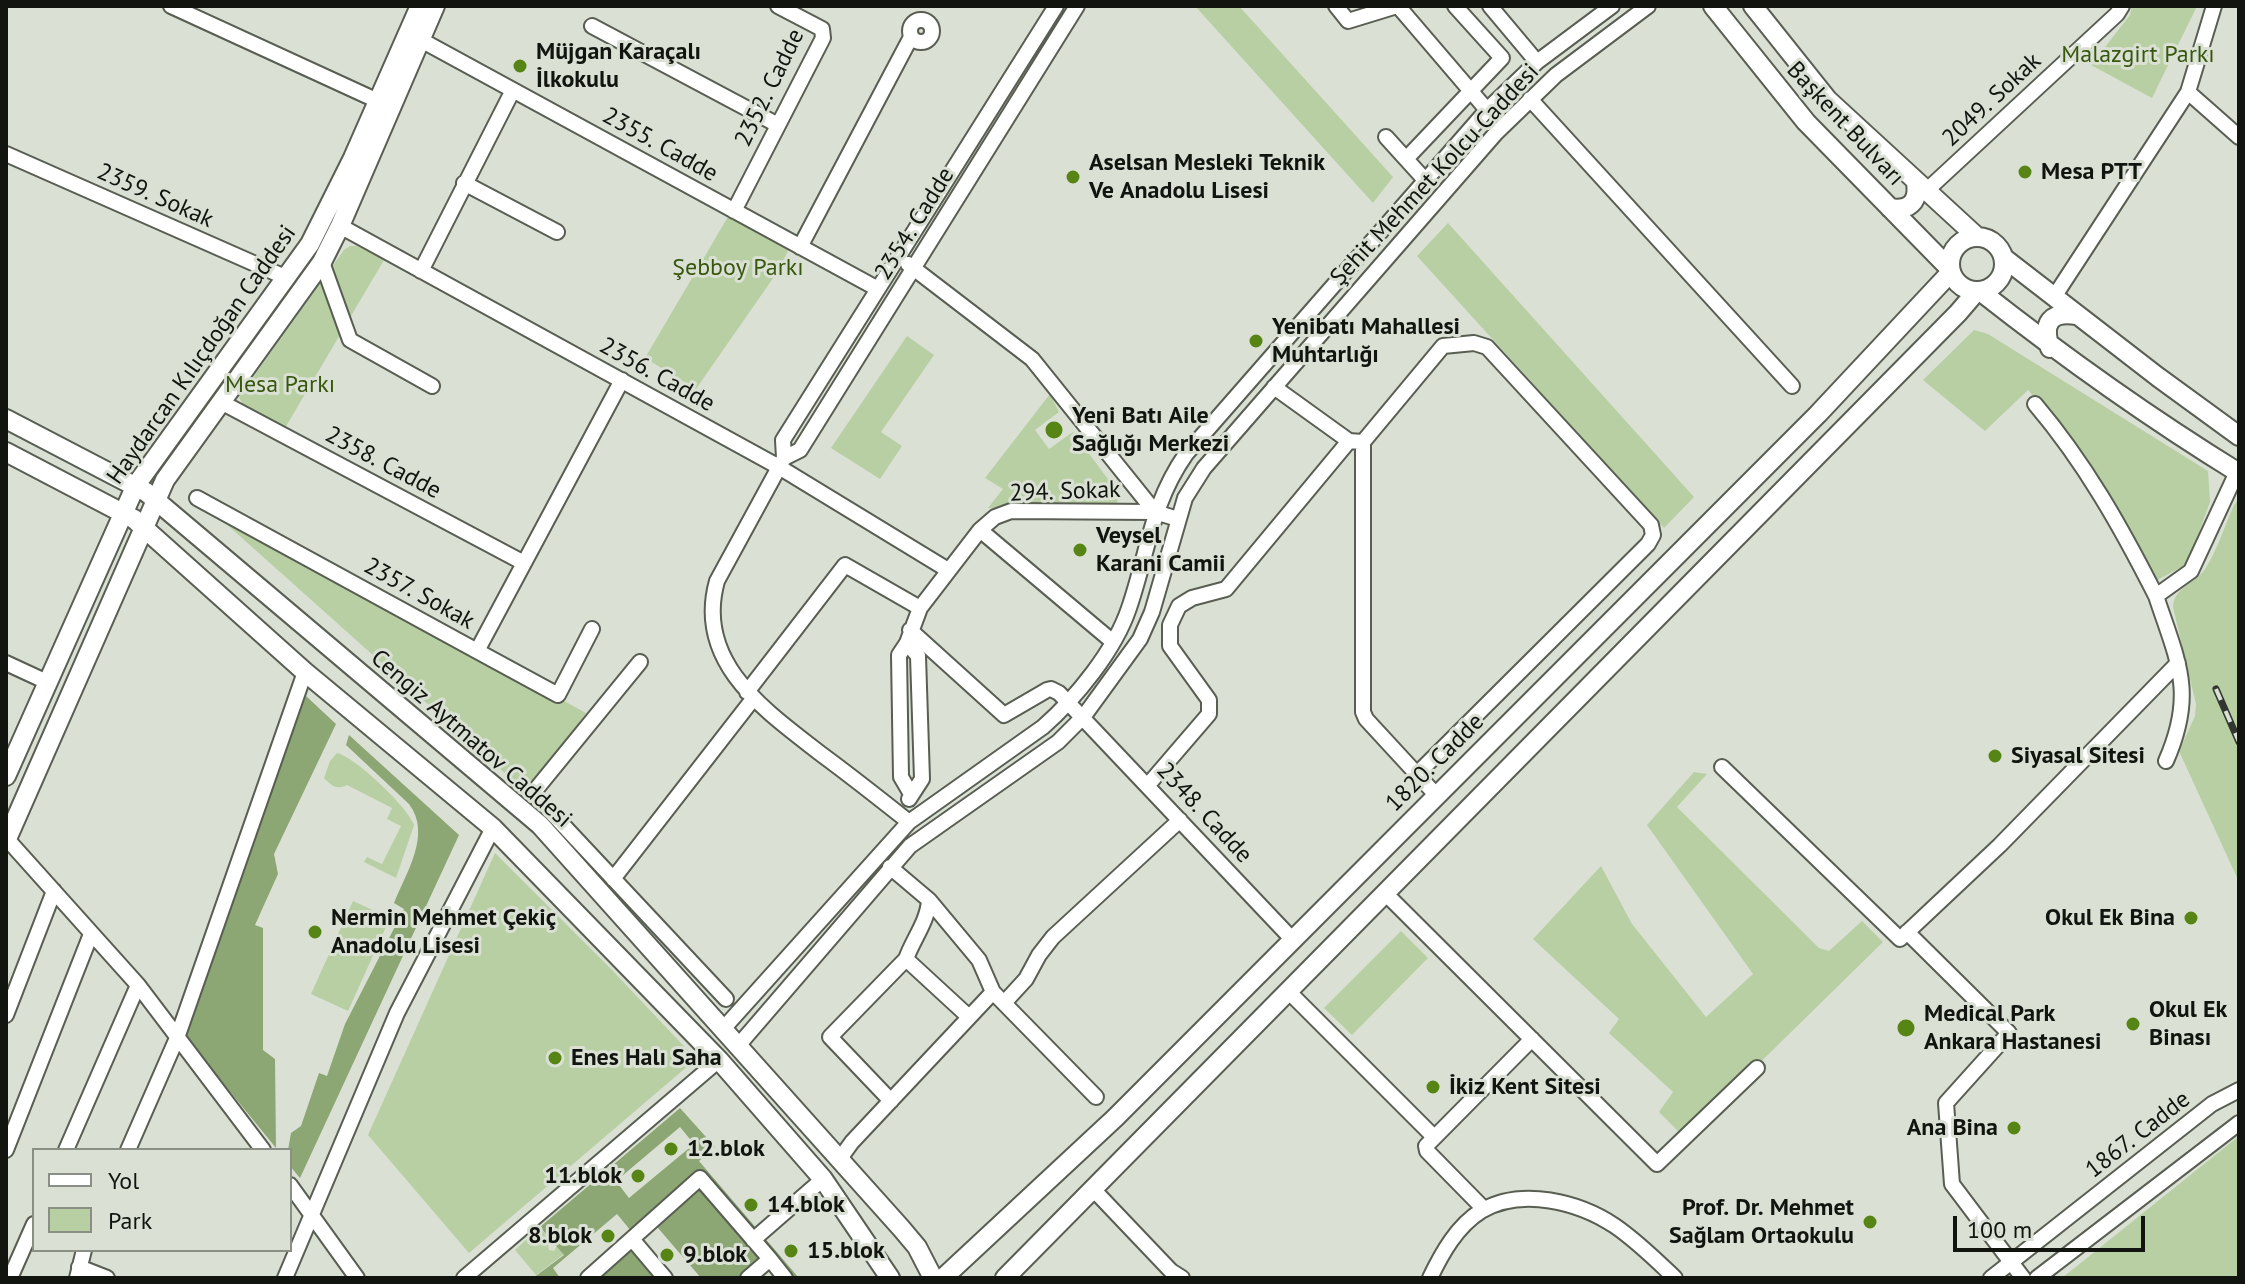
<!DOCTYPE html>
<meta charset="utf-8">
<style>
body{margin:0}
#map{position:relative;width:2245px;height:1284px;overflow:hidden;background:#dae1d4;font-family:"PT Sans",sans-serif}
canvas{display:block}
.frame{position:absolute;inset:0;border:8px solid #11140f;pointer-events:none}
.legend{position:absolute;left:32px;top:1148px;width:260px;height:104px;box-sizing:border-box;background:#dae1d4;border:2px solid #8a8f85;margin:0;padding:10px 14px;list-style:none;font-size:24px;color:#11140f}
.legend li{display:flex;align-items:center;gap:16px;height:40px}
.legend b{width:40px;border:2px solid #8a8f85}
.scale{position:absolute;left:1953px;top:1216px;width:192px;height:36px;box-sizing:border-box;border:4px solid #11140f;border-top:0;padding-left:10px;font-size:24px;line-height:28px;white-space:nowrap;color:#11140f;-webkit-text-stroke:6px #dae1d4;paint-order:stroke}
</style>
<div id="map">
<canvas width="2245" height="1284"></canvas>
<div class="frame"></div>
<ul class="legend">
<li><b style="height:10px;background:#fff"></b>Yol</li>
<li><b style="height:22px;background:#b7cfa3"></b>Park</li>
</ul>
<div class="scale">100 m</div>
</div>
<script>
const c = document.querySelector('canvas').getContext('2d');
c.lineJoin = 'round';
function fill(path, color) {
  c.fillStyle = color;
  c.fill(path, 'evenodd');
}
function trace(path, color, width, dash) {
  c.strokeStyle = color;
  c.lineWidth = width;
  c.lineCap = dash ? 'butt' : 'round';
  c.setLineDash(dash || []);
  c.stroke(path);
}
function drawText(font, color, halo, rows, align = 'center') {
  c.font = font + ' "PT Sans",sans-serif';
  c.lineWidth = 6;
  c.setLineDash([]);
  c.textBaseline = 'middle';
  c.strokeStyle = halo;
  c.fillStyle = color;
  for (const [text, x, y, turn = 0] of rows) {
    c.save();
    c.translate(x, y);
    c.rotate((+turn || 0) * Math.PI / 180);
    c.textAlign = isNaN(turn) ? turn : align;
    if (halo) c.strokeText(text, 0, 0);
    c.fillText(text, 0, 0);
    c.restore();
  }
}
const green = new Path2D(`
 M1195,6H1239L1393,177L1373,203Z
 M2132,6H2197L2152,98L2091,65L2130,15Z
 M729,215L789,249L778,271L696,389L645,358Z
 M1448,223L1694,497L1664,528L1417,256Z
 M350,246H357L384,260L285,428L242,403L239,397L344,250Z
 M1974,330L1988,334L2208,471L2210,502L2190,557L2183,566L2154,582L2070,437L2028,390L1985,431L1923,380Z
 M907,336L934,355L881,432L902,446L880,479L831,448Z
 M1050,394L1059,412L1035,430L1049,449L1073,432L1119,494L1117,503L988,508L1003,489L985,478Z
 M2239,499V882L2179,751L2195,716L2196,704L2173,607C2174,587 2195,584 2205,569C2217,551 2225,525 2234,505Z
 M204,504L586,713L527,793Z
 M337,753C355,757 408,807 414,825L396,878L364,862L367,857L382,864L401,826L387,819L392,808L347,785C336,790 332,786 324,778L330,761Z
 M1694,772L1707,774L1677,807L1819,948L1829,951L1862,921L1883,942L1684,1137L1659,1112L1673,1092L1609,1033L1619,1019L1533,939L1601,866L1632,924L1706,1017L1753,974L1647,825Z
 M495,853L612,970L696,1059L469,1253L368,1135Z
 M353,901L390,918L348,1011L311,994Z
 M1401,931L1428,958L1352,1035L1324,1008Z
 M2239,1136V1278H2062Z
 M540,1227L551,1242L548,1245L549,1250L554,1251L557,1246L564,1254L536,1275L515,1250Z`);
const forest = new Path2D(`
 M306,696L336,724L274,854L278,874L255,925L263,928V1050L275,1059L276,1148L179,1029Z
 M349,735L459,835L300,1178L290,1166V1150H288L291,1133L301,1126L319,1073L327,1076L345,1024L404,909L394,903C406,873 432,834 409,804L346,745Z
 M680,1108L715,1147L699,1161L799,1278H775L764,1265L748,1278H701L652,1221L632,1239L665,1278H588L619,1249L615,1244L631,1231L617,1214L553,1268L560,1278H533L564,1255L540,1227ZM680,1127L694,1144L629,1198L616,1181Z`);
const minor = new Path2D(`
 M171,6L378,101
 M1336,6L1348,21L1397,6
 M1398,6L1487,110
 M1490,6L1537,62
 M910 31a11 11 0 1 1 22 0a11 11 0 1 1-22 0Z
 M592,26L778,125
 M421,40L878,289
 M2188,92L2239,137
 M1530,99L1792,386
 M1386,137L1425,180
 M6,154L287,278
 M1406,159L1502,58L1455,6
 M464,183L557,232
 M1926,191L2117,14L2122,6
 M734,211L823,38L822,29L778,6
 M340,226L779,467L948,570
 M800,247L911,37
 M322,262L350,340L432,386
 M908,264L1032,359L1155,512
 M421,271L513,90
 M2054,297L2188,92L2214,6
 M1274,387L1349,441L1363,442L1443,346L1474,343L1487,347L1651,525L1653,535L1648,544L1417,774
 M221,402L524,563
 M2035,404C2085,463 2121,527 2156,596
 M1363,442V712L1366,719L1437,796
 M784,458L800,450L1077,6
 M197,498L477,651L622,380
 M980,530L995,517L1011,511L1155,512L1178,519
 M910,630L1004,715L1047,690L1051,689L1059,693L1292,939
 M907,643L918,656L922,779L909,799
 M477,651L558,695L592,629
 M640,662L533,793L726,999
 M6,663L47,682
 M747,692L845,565L920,608
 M2166,761C2196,693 2178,662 2156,596L2191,571L2237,472
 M1722,767L1900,939L2000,845L2178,663
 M1148,785L1209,714V700L1170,646V625L1179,606L1192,598L1226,589L1349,441
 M911,794L901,777L899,655L907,643L920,608L980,530L1113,642
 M909,822C880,799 851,776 821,754C766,711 694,663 717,581L784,458L783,440L1056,6
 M7,839L138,985L263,1150
 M890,867L929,900C928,921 913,939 906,959
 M613,879L753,699
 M1385,893L1657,1164L1757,1068
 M929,900L979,960L993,992
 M1907,932L2009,1033L1946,1103L1952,1184L2023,1278
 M1288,991L1434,1137
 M1004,1003L1026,979L1039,955L1053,937L1180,820
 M6,1015L54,891
 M723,1029L909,822L1043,727C1076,698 1115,650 1129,608C1148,553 1151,504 1186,454L1487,110L1537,62L1612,6
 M737,1047L910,846L1058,742L1084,716L1140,639L1152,612L1185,498L1204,468L1496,133L1556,75L1648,6
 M891,1101L830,1037L906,959L969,1017
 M6,1150L91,934
 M66,1150L138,985
 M128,1150L177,1038L305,672
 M839,1160L852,1142L993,992L1096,1097
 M290,1185L357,1278
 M1092,1188L1171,1271L1182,1278
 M1484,1209L1427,1151L1426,1146L1532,1039
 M632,1239L665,1278
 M753,1240L823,1179
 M770,1259L785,1278
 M79,1267L107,1278
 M11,1276L34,1224
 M77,1278L84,1250
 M285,1278L397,1013L493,828
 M464,1278L719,1060
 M588,1278L700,1178L770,1259L748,1278
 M1430,1278C1442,1253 1457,1226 1481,1211C1522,1187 1579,1202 1615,1226C1637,1241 1656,1260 1675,1278
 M1991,1278L2212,1104L2239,1090
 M2037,1278L2239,1123`);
const major = new Path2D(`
 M1713,6L1806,122L1950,269
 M1753,6L1828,100L1976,236
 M1890,208C1908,211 1919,203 1916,183
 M1950 264a27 27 0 1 1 54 0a27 27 0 1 1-54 0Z
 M2004,258L2158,377L2239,436
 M1980,291C2064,357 2148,417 2239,473
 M2050,348C2042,323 2050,311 2077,315
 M6,419L146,492L540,825L901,1228L917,1247L933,1278
 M6,452L134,519L305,672L493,828L719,1060L823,1179L890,1278
 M6,776L136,485L310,244L353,158L420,6
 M6,841L165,480L322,262L340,226L435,6
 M943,1278L1115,1118L1818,414L1951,272
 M1005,1278L1958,313L1976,292`);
const rail = new Path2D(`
 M2216,689L2239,742`);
const markers = [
 [520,66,8,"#568515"],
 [2025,172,8,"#568515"],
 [1073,177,8,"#568515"],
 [1256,341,8,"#568515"],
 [1054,430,10,"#568515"],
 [1080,550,8,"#568515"],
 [1995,756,8,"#568515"],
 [2191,918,8,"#568515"],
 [315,932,8,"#568515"],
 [2133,1024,8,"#568515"],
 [1906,1028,10,"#568515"],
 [555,1058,8,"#568515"],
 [1433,1087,8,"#568515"],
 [2014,1128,8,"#568515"],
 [671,1149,8,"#568515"],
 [638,1176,8,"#568515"],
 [751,1205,8,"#568515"],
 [1870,1222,8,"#568515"],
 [608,1236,8,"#568515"],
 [791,1251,8,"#568515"],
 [667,1255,8,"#568515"]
];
const poiNames = [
 ["Müjgan Karaçalı",536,52],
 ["İlkokulu",536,80],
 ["Aselsan Mesleki Teknik",1089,163],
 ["Ve Anadolu Lisesi",1089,191],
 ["Mesa PTT",2041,172],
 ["Yenibatı Mahallesi",1272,327],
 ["Muhtarlığı",1272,355],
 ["Yeni Batı Aile",1072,416],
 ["Sağlığı Merkezi",1072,444],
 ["Veysel",1096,536],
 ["Karani Camii",1096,564],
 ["Siyasal Sitesi",2011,756],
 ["Nermin Mehmet Çekiç",331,918],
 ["Anadolu Lisesi",331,946],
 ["Okul Ek Bina",2175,918,"right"],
 ["Okul Ek",2149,1010],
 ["Binası",2149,1038],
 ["Medical Park",1924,1014],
 ["Ankara Hastanesi",1924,1042],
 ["Enes Halı Saha",571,1058],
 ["İkiz Kent Sitesi",1449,1087],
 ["Ana Bina",1998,1128,"right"],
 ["12.blok",687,1149],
 ["11.blok",622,1176,"right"],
 ["14.blok",767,1205],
 ["Prof. Dr. Mehmet",1854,1208,"right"],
 ["Sağlam Ortaokulu",1854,1236,"right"],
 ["8.blok",592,1236,"right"],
 ["15.blok",807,1251],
 ["9.blok",683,1255]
];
const parkNames = [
 ["Malazgirt Parkı",2138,55],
 ["Şebboy Parkı",738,268],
 ["Mesa Parkı",280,385]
];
const streetNames = [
 ["2352. Cadde",770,88,-64],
 ["2049. Sokak",1992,100,-43],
 ["Başkent Bulvarı",1845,124,47],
 ["2355. Cadde",660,145,29],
 ["Şehit Mehmet Kolcu Caddesi",1435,175,-47],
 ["2359. Sokak",155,196,24],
 ["2354. Cadde",915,224,-58],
 ["Haydarcan Kılıçdoğan Caddesi",202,355,-55],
 ["2356. Cadde",657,375,29],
 ["2358. Cadde",383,463,28],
 ["294. Sokak",1065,492,-2],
 ["2357. Sokak",419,594,29],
 ["Cengiz Aytmatov Caddesi",471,739,41],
 ["1820. Cadde",1435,763,-45],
 ["2348. Cadde",1204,813,47],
 ["1867. Cadde",2138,1135,-38]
];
fill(green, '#b7cfa3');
fill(forest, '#8ca674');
trace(minor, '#585e52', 18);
trace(major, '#585e52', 22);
trace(minor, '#fff', 14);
trace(major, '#fff', 18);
trace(rail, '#323630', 7);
trace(rail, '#dae1d4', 4, [12]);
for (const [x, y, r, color] of markers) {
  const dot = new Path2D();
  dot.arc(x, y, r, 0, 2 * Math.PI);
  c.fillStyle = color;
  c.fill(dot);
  trace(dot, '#dae1d4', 3);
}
drawText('bold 24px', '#11140f', '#dae1d4', poiNames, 'left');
drawText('24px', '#37570d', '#dae1d4', parkNames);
drawText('24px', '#11140f', '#dae1d4', streetNames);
</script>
